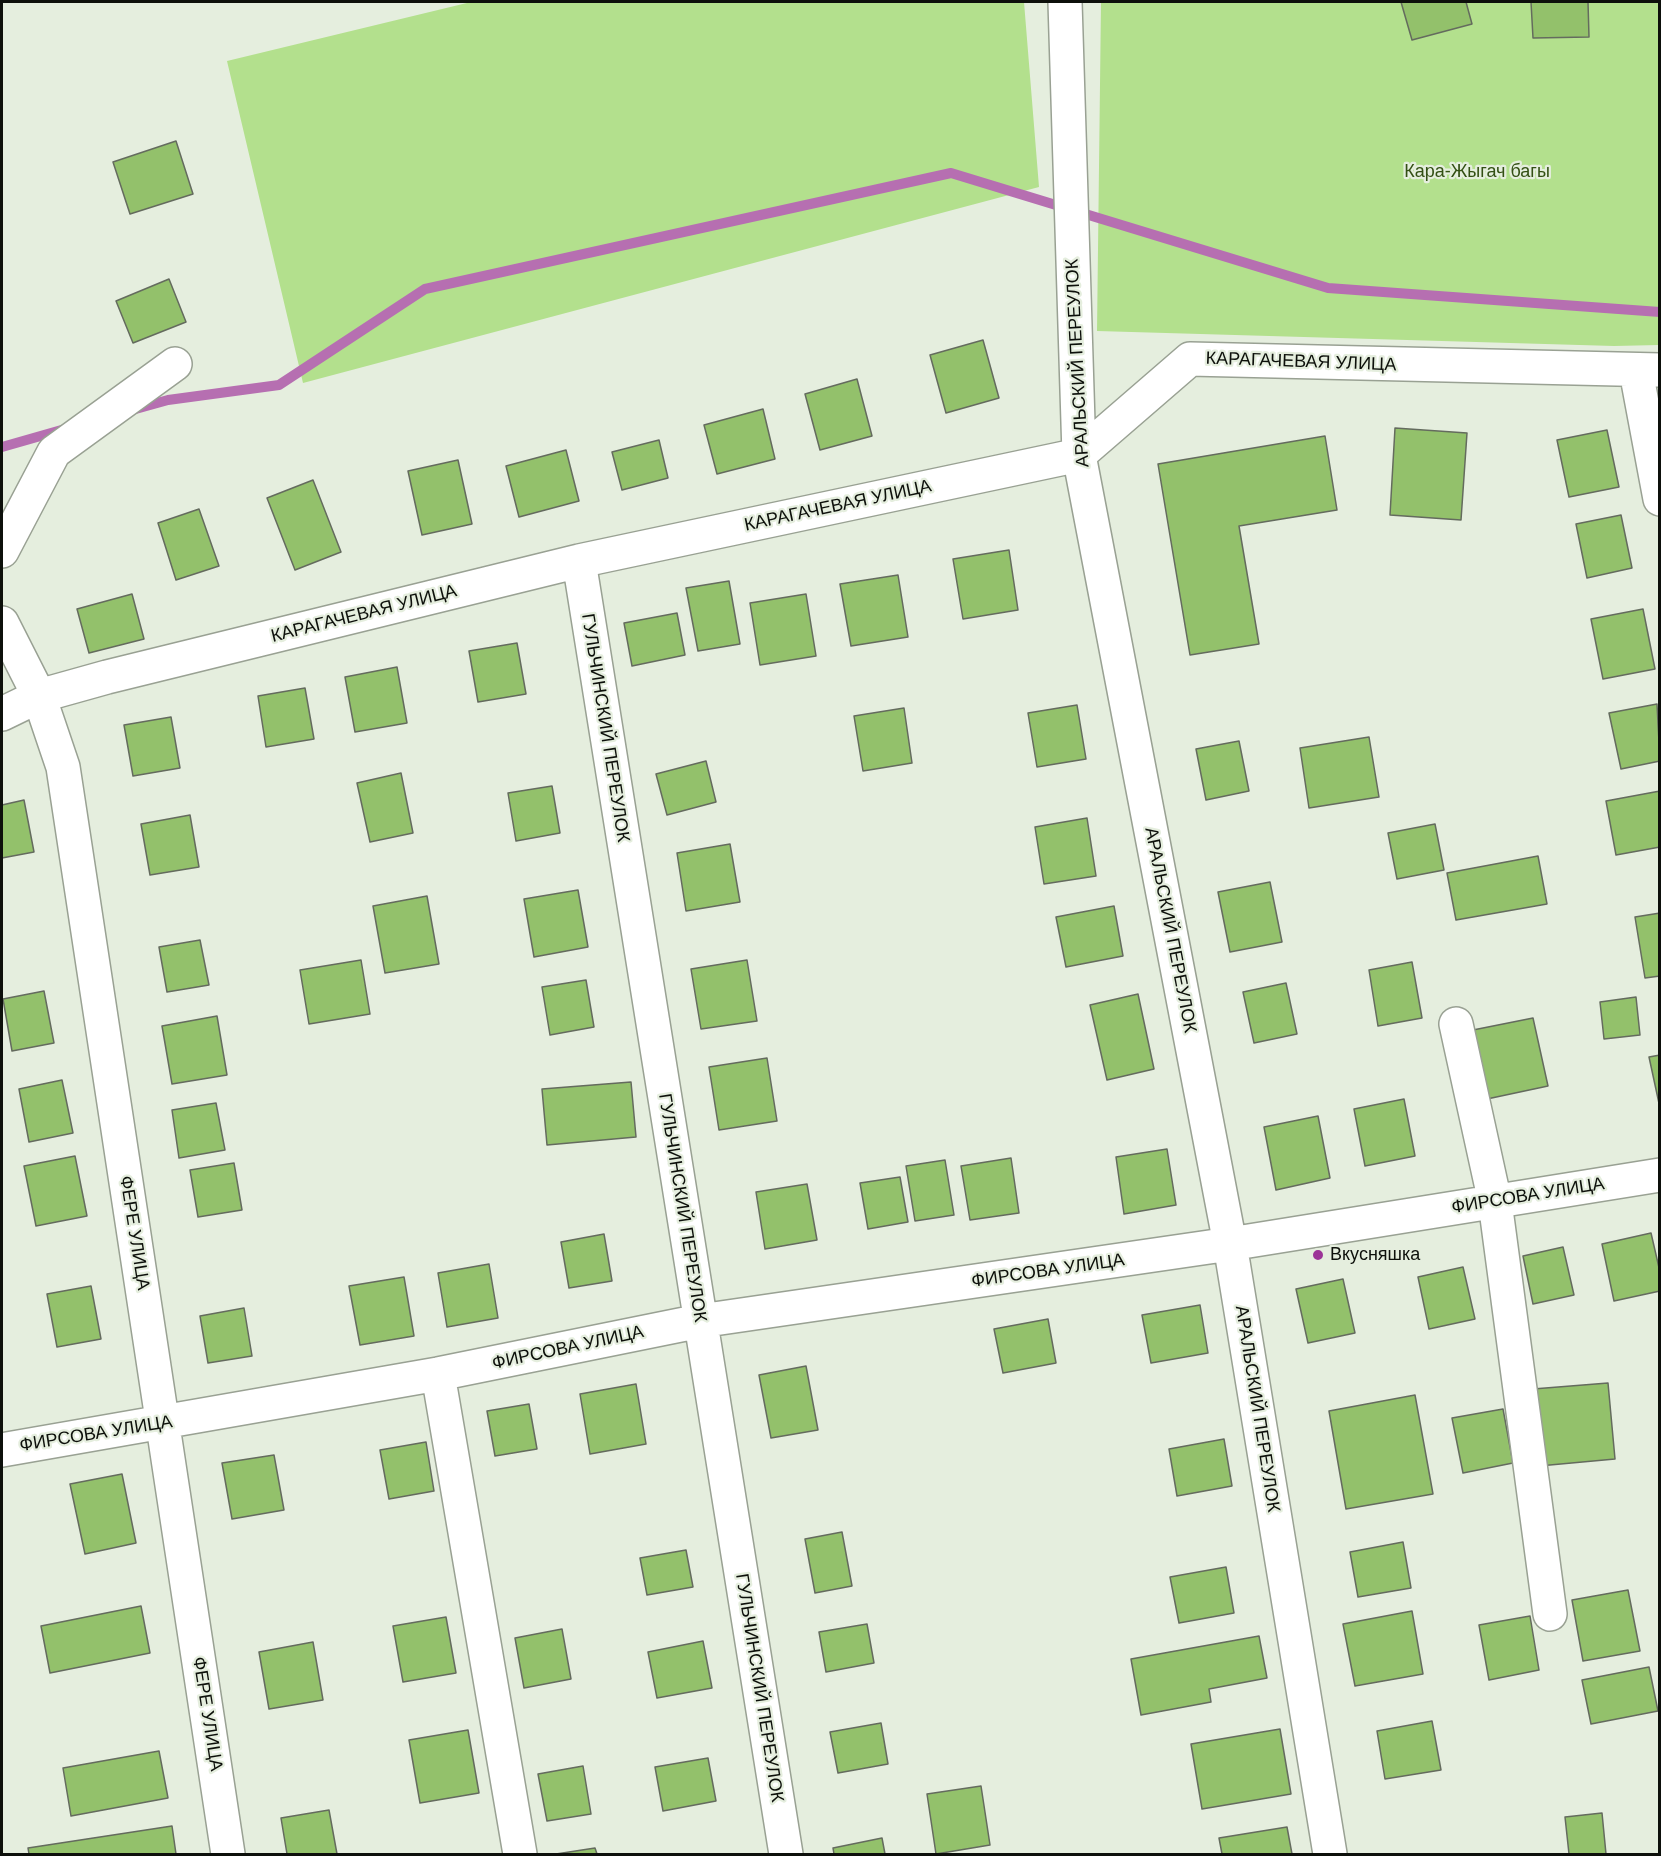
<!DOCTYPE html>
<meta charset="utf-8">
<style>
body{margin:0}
#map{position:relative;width:1661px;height:1856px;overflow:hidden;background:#e5eede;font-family:Helvetica,sans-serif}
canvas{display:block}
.frame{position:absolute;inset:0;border:3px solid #0d100b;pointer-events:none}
</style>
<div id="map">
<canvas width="1661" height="1856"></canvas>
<div class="frame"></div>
</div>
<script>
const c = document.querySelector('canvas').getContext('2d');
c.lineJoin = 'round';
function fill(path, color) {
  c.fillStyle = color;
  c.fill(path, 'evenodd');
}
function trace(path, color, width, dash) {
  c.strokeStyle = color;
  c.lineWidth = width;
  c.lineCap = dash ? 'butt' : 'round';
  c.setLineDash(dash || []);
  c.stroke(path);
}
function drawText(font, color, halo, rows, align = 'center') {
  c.font = font + ' Helvetica,sans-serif';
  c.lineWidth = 4.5;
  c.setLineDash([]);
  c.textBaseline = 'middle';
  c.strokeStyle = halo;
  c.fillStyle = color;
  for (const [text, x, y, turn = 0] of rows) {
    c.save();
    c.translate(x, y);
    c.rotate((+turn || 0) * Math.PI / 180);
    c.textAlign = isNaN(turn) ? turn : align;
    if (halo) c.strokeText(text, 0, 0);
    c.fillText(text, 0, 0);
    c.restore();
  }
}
const green = new Path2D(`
 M471,2H1024L1039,187L303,383L227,61Z
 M1101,2H1659V345L1614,346L1097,331Z`);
const stream = new Path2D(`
 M132,410L168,400L279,385L425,289L951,173L1328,288L1660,312
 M2,447L65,429`);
const building = new Path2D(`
 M1401,2H1466L1472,24L1412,40Z
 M1531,2H1588L1589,37L1533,38Z
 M176,141L193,194L130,214L113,162Z
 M169,279L186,322L133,343L116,301Z
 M983,340L999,398L946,413L930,355Z
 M857,379L872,436L820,450L805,394Z
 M763,409L775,459L717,474L704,425Z
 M1395,428L1467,433L1461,520L1390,515Z
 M1607,430L1619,487L1569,497L1557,440Z
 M1325,436L1337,510L1239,526L1259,644L1190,655L1158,464Z
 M659,440L668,478L622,490L612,452Z
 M566,450L579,501L519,517L506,466Z
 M458,460L472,524L422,535L408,471Z
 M313,480L341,552L295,570L267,498Z
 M199,509L219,566L176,580L158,523Z
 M1621,515L1632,568L1587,578L1576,524Z
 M1009,550L1018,610L963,619L953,559Z
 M898,575L908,637L851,646L840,584Z
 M729,581L740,644L698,651L686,588Z
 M132,594L144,639L89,653L77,609Z
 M806,594L816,656L760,665L750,603Z
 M1643,609L1655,669L1603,679L1591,619Z
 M677,613L685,655L632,666L624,623Z
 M517,643L526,694L478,702L469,651Z
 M397,667L407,723L355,732L345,677Z
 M305,688L314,739L266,747L258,696Z
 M1657,704L1660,761L1621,769L1609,713Z
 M1077,705L1086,759L1037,767L1028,713Z
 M904,708L912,763L863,771L854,716Z
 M171,717L180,768L133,776L124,725Z
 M1369,737L1379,797L1309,808L1300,748Z
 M1239,741L1249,791L1206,800L1196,749Z
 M706,761L716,802L667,815L656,774Z
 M401,773L413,833L370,842L357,783Z
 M552,786L560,833L516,841L508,793Z
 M1660,791V847L1616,855L1606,801Z
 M24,800L34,852L2,858V805Z
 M190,815L199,867L150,875L141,824Z
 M1087,818L1096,876L1044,884L1035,827Z
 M1435,824L1444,870L1397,879L1388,833Z
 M730,844L740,902L686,911L677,853Z
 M1538,856L1547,904L1456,920L1447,873Z
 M1270,882L1282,942L1230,952L1218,892Z
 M578,890L588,947L534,957L524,899Z
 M427,896L439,964L385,973L373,906Z
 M1114,906L1123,956L1066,967L1056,917Z
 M1660,913V976L1645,978L1635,917Z
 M200,940L209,985L167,992L159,947Z
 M361,960L370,1014L309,1024L300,970Z
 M747,960L757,1021L701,1029L691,969Z
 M1412,962L1422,1018L1378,1026L1369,970Z
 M586,980L594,1027L550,1035L542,987Z
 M1286,983L1297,1034L1254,1043L1243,992Z
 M44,991L54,1043L12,1051L3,999Z
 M1138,994L1154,1069L1107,1080L1090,1005Z
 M1636,997L1640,1035L1604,1039L1600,1002Z
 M217,1016L227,1075L172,1084L162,1026Z
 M1533,1018L1548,1086L1487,1099L1473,1030Z
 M1660,1055V1108L1649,1057Z
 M767,1058L777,1121L719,1130L709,1067Z
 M62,1080L73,1133L29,1142L19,1089Z
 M631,1082L636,1137L547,1145L542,1089Z
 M1404,1099L1415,1156L1365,1166L1354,1109Z
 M216,1103L225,1150L179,1158L172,1110Z
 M1318,1116L1330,1178L1276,1190L1264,1127Z
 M1167,1149L1176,1205L1124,1214L1116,1157Z
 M75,1156L87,1216L36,1226L24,1166Z
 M1011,1158L1019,1213L970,1220L961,1166Z
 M945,1160L954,1215L915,1221L906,1166Z
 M234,1163L242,1210L198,1217L190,1170Z
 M900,1177L908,1222L868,1229L860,1183Z
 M807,1184L817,1240L765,1249L756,1192Z
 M1651,1233L1660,1272V1291L1614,1301L1602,1244Z
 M604,1234L612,1281L569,1288L561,1242Z
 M1563,1247L1574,1295L1533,1304L1523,1256Z
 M489,1264L498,1318L447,1327L438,1273Z
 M1463,1267L1475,1319L1429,1329L1418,1277Z
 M404,1277L414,1336L360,1345L349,1286Z
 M1343,1279L1355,1333L1308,1343L1296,1289Z
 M91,1286L101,1339L57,1347L47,1294Z
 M1200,1305L1208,1353L1151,1363L1142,1315Z
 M244,1308L252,1356L208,1363L200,1316Z
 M1048,1319L1056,1363L1003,1373L994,1329Z
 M806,1366L818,1430L771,1438L759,1375Z
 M1608,1383L1615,1459L1539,1466L1533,1389Z
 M636,1384L646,1444L590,1454L580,1394Z
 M1415,1395L1433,1494L1346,1509L1329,1411Z
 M529,1404L537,1449L495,1456L487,1411Z
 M1503,1409L1513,1463L1463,1473L1452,1418Z
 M1224,1439L1232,1486L1177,1496L1169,1449Z
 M426,1442L434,1491L389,1499L380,1450Z
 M274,1455L284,1510L232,1519L222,1463Z
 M122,1474L136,1543L85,1554L70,1484Z
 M842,1532L852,1586L815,1593L805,1539Z
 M1403,1542L1411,1588L1358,1597L1350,1552Z
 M686,1550L693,1587L647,1595L640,1558Z
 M1226,1567L1234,1613L1179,1623L1170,1577Z
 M1628,1590L1640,1651L1583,1661L1572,1600Z
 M141,1606L150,1653L50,1673L41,1626Z
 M1412,1611L1423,1674L1355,1686L1343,1624Z
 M1530,1616L1539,1670L1489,1680L1479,1625Z
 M446,1617L456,1673L403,1682L393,1626Z
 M867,1624L874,1663L826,1672L819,1632Z
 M562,1629L571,1679L524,1688L515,1638Z
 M1259,1636L1267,1678L1209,1689L1211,1702L1141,1715L1131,1659Z
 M703,1641L712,1688L657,1698L648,1652Z
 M313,1642L323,1700L269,1709L259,1652Z
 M1649,1667L1658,1711L1591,1724L1582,1680Z
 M1432,1721L1441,1770L1385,1779L1377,1731Z
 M881,1723L888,1764L838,1773L830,1732Z
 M1280,1729L1291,1794L1202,1809L1191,1744Z
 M468,1730L479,1793L420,1803L409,1740Z
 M159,1751L168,1798L71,1816L63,1768Z
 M708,1758L716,1801L663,1811L655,1767Z
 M583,1766L591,1814L547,1821L538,1774Z
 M981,1786L990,1845L936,1854L927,1794Z
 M329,1810L337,1854H287L281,1818Z
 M1602,1813L1606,1854H1569L1565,1817Z
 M172,1826L176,1854H29L28,1848Z
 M1287,1827L1292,1854H1222L1219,1838Z
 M882,1838L885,1854H834L833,1848Z
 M595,1848L597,1854H556Z`);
const street = new Path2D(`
 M1065,2L1079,455L1230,1244L1330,1854
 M1636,371L1660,499
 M2,551L54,452L175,364
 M579,561L786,1854
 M2,623L39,696L63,767L228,1854
 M2,714L39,696L107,677L579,561L1079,455L1190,359L1660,370
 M1456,1024L1495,1202L1550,1614
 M438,1374L520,1854
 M2,1450L438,1374L700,1321L1230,1244L1660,1175`);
const markers = [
 [1318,1255,6,"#9c3497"]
];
const parkNames = [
 ["Кара-Жыгач багы",1477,172]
];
const streetNames = [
 ["КАРАГАЧЕВАЯ УЛИЦА",1301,362,2],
 ["АРАЛЬСКИЙ ПЕРЕУЛОК",1078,363,-93],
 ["КАРАГАЧЕВАЯ УЛИЦА",838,506,-12],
 ["КАРАГАЧЕВАЯ УЛИЦА",364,614,-14],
 ["ГУЛЬЧИНСКИЙ ПЕРЕУЛОК",605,728,81],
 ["АРАЛЬСКИЙ ПЕРЕУЛОК",1170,930,79],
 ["ФИРСОВА УЛИЦА",1528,1196,-9],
 ["ГУЛЬЧИНСКИЙ ПЕРЕУЛОК",682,1208,81],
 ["ФЕРЕ УЛИЦА",134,1233,81],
 ["ФИРСОВА УЛИЦА",1048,1271,-8],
 ["ФИРСОВА УЛИЦА",568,1348,-12],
 ["АРАЛЬСКИЙ ПЕРЕУЛОК",1257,1409,81],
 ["ФИРСОВА УЛИЦА",96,1434,-9],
 ["ГУЛЬЧИНСКИЙ ПЕРЕУЛОК",759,1688,81],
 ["ФЕРЕ УЛИЦА",207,1714,81]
];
const poiNames = [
 ["Вкусняшка",1330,1255]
];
fill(green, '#b3e08d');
trace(stream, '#b66fb1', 10);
fill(building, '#93c16b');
trace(building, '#646b5e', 1.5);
trace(street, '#99a193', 36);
trace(street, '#fff', 33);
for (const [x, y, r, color] of markers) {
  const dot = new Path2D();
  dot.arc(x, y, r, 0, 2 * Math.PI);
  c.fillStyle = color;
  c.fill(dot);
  trace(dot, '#e5eede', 2);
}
drawText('18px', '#335014', '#e5eede', parkNames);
drawText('18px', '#0d100b', '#e5eede', streetNames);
drawText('18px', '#0d100b', '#e5eede', poiNames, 'left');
</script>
